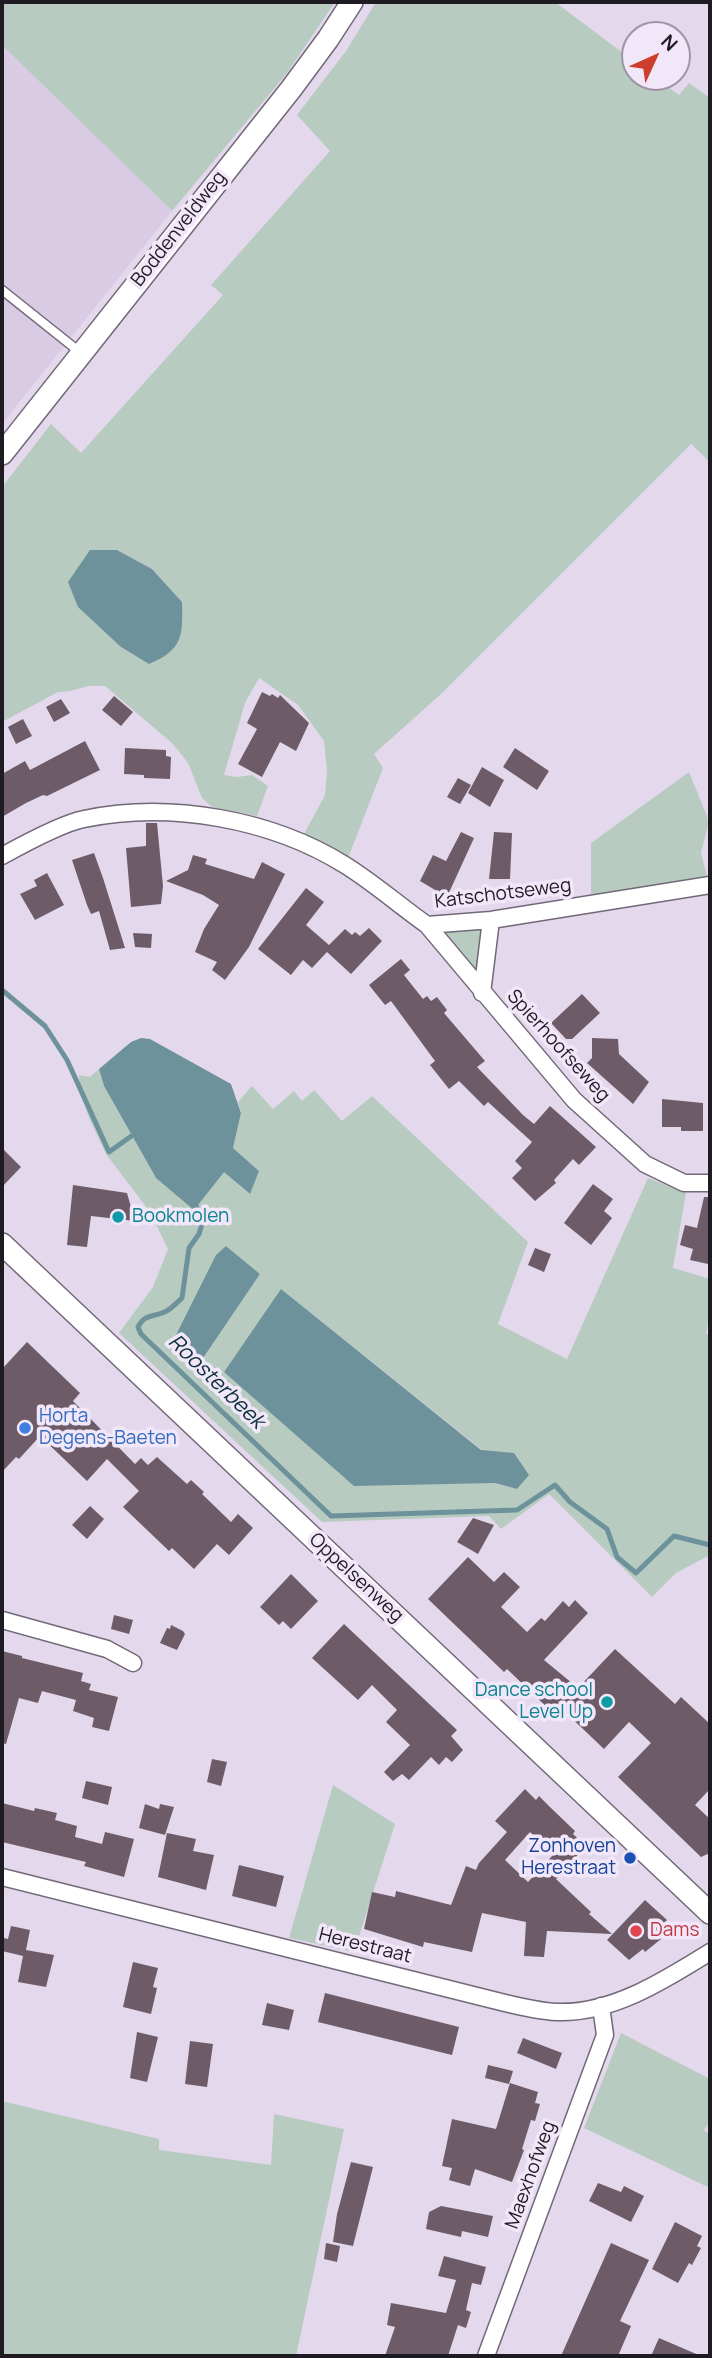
<!DOCTYPE html>
<style>
body{margin:0}
#map{position:relative;width:712px;height:2358px;overflow:hidden;background:#e4d9ec;font-family:Manrope,sans-serif}
canvas{display:block}
.frame{position:absolute;inset:0;border:4px solid #1f1b22;pointer-events:none}
.north{position:absolute;left:621px;top:21px;width:70px;height:70px;box-sizing:border-box;background:#f1e7f9;border:2px solid #9d95a3;border-radius:50%;rotate:45deg;font-size:19px;font-weight:700;line-height:28px;text-align:center;color:#1f1b22}
.north::after{content:'';display:block;margin:auto;width:24px;height:32px;background:#cc3f2e;clip-path:polygon(50% 0,100% 100%,50% 72%,0 100%)}
</style>
<div id="map">
<canvas width="712" height="2358"></canvas>
<div class="frame"></div>
<div class="north">N</div>
</div>
<script>
const c = document.querySelector('canvas').getContext('2d');
c.lineJoin = 'round';
function fill(path, color) {
  c.fillStyle = color;
  c.fill(path, 'evenodd');
}
function trace(path, color, width, dash) {
  c.strokeStyle = color;
  c.lineWidth = width;
  c.lineCap = dash ? 'butt' : 'round';
  c.setLineDash(dash || []);
  c.stroke(path);
}
function drawText(font, color, halo, rows, align = 'center') {
  c.font = font + ' Manrope,sans-serif';
  c.lineWidth = 7;
  c.setLineDash([]);
  c.textBaseline = 'middle';
  c.strokeStyle = halo;
  c.fillStyle = color;
  for (const [text, x, y, turn = 0] of rows) {
    c.save();
    c.translate(x, y);
    c.rotate((+turn || 0) * Math.PI / 180);
    c.textAlign = isNaN(turn) ? turn : align;
    if (halo) c.strokeText(text, 0, 0);
    c.fillText(text, 0, 0);
    c.restore();
  }
}
const built = new Path2D(`
 M2,45L172,211L2,424Z`);
const green = new Path2D(`
 M2,2H335L287,73L172,211L2,45Z
 M376,2H555L635,62V77H655L679,95L689,83L710,98V462L691,444L441,694L374,754L383,768L348,858L303,836L325,795L327,771L324,741L298,705L259,678L245,703L224,775L237,777L252,775L268,786L257,816L212,807L202,798L188,763L173,744L105,686H89L70,691L58,692L2,722V487L51,424L81,453L223,295L211,285L330,151L297,115L346,51ZM117,550L152,569L182,602L149,663L121,647Z
 M689,772L707,816L708,825L701,853L707,876L591,895V843Z
 M481,928L476,969L475,970L442,932Z
 M99,1069L104,1086L156,1178L224,1171L249,1194L259,1171L233,1148L241,1113L238,1102L252,1086L273,1109L294,1091L302,1101L314,1090L342,1121L372,1096L528,1242L498,1324L567,1359L648,1178L686,1193L673,1268L710,1279V1310L706,1334L710,1335V1555L676,1573L652,1597L549,1494L501,1529L489,1516L322,1522L119,1333L153,1287L168,1249L150,1212L106,1154L89,1118L80,1092L79,1075L90,1077ZM226,1246L260,1274L199,1363L175,1337ZM282,1290L482,1450L517,1489L495,1483L224,1372Z
 M333,1785L395,1824L354,1952L289,1938Z
 M621,2033L710,2079V2121L704,2130L710,2135V2188L584,2128Z
 M2,2101L159,2139V2150L271,2165L274,2114L344,2129L296,2356H2Z`);
const water = new Path2D(`
 M90,550H117L152,569L182,602C183,635 183,650 149,664L121,647L78,607L68,582Z
 M141,1038L150,1039L231,1084L241,1113L233,1148L259,1171L250,1194L224,1172L194,1210L156,1178L104,1086L99,1069L131,1042Z
 M226,1246L260,1274L199,1364L175,1337L216,1255Z
 M281,1289L481,1450L514,1453L529,1475L517,1489L495,1483L354,1486L224,1372Z`);
const stream = new Path2D(`
 M2,990L45,1026L67,1060L109,1152L137,1132
 M195,1202L202,1224L199,1234L189,1248L182,1298C176,1303 170,1311 162,1313C151,1317 144,1315 138,1327L141,1334L331,1516L517,1510L555,1485L570,1502L607,1529L617,1557L636,1573L674,1536L710,1545`);
const building = new Path2D(`
 M262,692L270,696L272,694L278,698L280,695L309,723L296,751L280,742L262,777L238,764L257,729L247,723Z
 M114,696L133,712L121,726L102,710Z
 M61,699L70,713L54,722L46,707Z
 M23,719L32,736L16,744L8,727Z
 M85,741L100,770L47,796L43,795L26,803L2,817V774L25,761L30,770Z
 M125,748L166,750V756L171,757L170,779L144,778V775L124,774Z
 M515,748L549,771L537,790L503,767Z
 M482,767L504,780L490,807L468,793Z
 M458,778L471,785L460,804L447,797Z
 M146,823H157L163,886L161,904L131,907L126,848L146,846Z
 M461,832L474,838L447,897L420,881L433,855L446,861Z
 M494,832L512,833L510,879H489Z
 M94,853L103,878L125,948L110,950L99,911L91,914L87,905L72,860Z
 M193,855L207,859L205,864L254,879L262,862L285,874L249,947L225,980L212,970L217,962L195,952L204,929L219,905L203,895L166,881L188,870Z
 M47,873L64,905L35,920L20,894L37,886L34,880Z
 M306,888L324,902L306,925L329,945L345,929L352,935L355,932L360,936L369,928L382,941L351,974L327,952L312,968L303,960L291,975L258,949Z
 M133,933L152,934L151,948L135,947Z
 M401,959L410,970L404,975L423,999L427,996L431,1001L437,997L447,1010L444,1013L485,1061L477,1067L523,1115L534,1124L550,1106L596,1147L579,1165L573,1159L554,1180L556,1183L535,1201L512,1178L522,1168L515,1161L532,1142L488,1102L484,1106L459,1081L449,1089L430,1065L435,1061L391,1001L385,1005L369,985Z
 M582,994L600,1013L572,1039H566L551,1023Z
 M592,1038L618,1039L619,1054L649,1082L633,1104L587,1063L592,1058Z
 M662,1099L703,1103V1131H681V1127H662Z
 M2,1148L21,1167L2,1187Z
 M593,1184L613,1199L604,1211L612,1218L591,1245L564,1223Z
 M73,1185L127,1193L135,1221L91,1216L87,1247L67,1245Z
 M704,1197H710V1253L708,1264L690,1260L693,1249L680,1245L685,1225L697,1228Z
 M535,1248L551,1254L544,1272L528,1265Z
 M27,1342L80,1393L73,1401L135,1464L141,1458L148,1465L157,1457L187,1484L191,1480L204,1492L202,1494L231,1522L238,1514L253,1528L229,1555L217,1544L194,1569L172,1548L169,1551L123,1507L139,1491L107,1459L87,1481L40,1436L19,1459L16,1457L2,1472V1369Z
 M90,1506L104,1519L87,1539L72,1525Z
 M473,1518L494,1525L478,1554L457,1542Z
 M468,1557L494,1582L504,1572L520,1587L501,1607L527,1632L541,1618L545,1621L563,1601L569,1607L575,1600L588,1613L544,1660L578,1688L615,1649L675,1704L681,1697L710,1724V1789L695,1805L710,1819V1853L701,1857L618,1777L651,1743L629,1722L604,1749L561,1708L555,1715L507,1669L504,1672L428,1599Z
 M291,1574L318,1601L291,1629L283,1621L279,1625L260,1607Z
 M114,1615L133,1620L129,1634L111,1629Z
 M344,1624L457,1730L451,1736L463,1750L452,1762L446,1757L439,1765L431,1757L409,1780L402,1774L393,1781L384,1772L410,1745L386,1722L397,1710L372,1685L358,1700L312,1658Z
 M171,1625L183,1631L185,1634L177,1650L160,1643L167,1628L170,1629Z
 M2,1651L22,1656V1658L83,1673L81,1681L91,1684L89,1690L118,1697L109,1731L92,1727L94,1718L73,1711L76,1700L42,1691L38,1703L19,1698L6,1744L2,1743Z
 M212,1759L227,1762L221,1786L207,1782Z
 M86,1781L112,1787L108,1805L82,1798Z
 M525,1789L536,1800L539,1796L551,1808L575,1831L573,1834L586,1846L556,1879L591,1912L589,1914L612,1934L547,1931L544,1957L524,1956L526,1922L482,1913L472,1952L424,1942L423,1947L364,1929L372,1892L395,1897L396,1891L451,1905L466,1866L476,1870L479,1863L507,1832L495,1821ZM530,1832L553,1855L528,1882L505,1860Z
 M2,1803L34,1811L35,1808L57,1813L55,1820L77,1826L75,1837L102,1844L105,1832L134,1839L124,1877L84,1866L86,1862L2,1842Z
 M145,1804L159,1809L160,1804L174,1807L165,1835L139,1828Z
 M167,1833L196,1839L193,1851L214,1855L206,1890L158,1877Z
 M239,1865L284,1876L276,1907L232,1896Z
 M645,1900L667,1920L656,1932L661,1939L645,1952L643,1949L629,1960L607,1940Z
 M11,1926L30,1930L26,1950L54,1955L46,1987L18,1982L23,1956L2,1951L4,1938L8,1939Z
 M133,1962L158,1968L153,1987L157,1988L151,2014L123,2007Z
 M325,1993L459,2027L452,2055L318,2022Z
 M267,2003L294,2010L289,2030L262,2025Z
 M137,2032L158,2037L147,2082L130,2078Z
 M523,2038L562,2053L556,2069L517,2053Z
 M190,2041L213,2044L207,2087L185,2084Z
 M488,2065L513,2071L509,2084L485,2078Z
 M510,2083L538,2092L535,2103L540,2104L535,2121L531,2120L522,2149L524,2150L512,2182L475,2169L470,2186L449,2180L452,2168L442,2166L452,2119L496,2129Z
 M351,2162L373,2167L353,2246L333,2242L337,2214Z
 M598,2183L621,2192L624,2186L644,2196L631,2222L589,2201Z
 M441,2206L493,2216L488,2237L462,2231L461,2237L426,2229L429,2212Z
 M675,2222L702,2236L697,2246L701,2248L692,2265L689,2263L678,2283L652,2269Z
 M326,2243L340,2246L337,2262L324,2259Z
 M611,2243L649,2260L620,2321L631,2326L618,2356H561Z
 M444,2256L486,2267L481,2285L472,2283L466,2310L471,2312L466,2328L458,2325L448,2356H385L395,2327L387,2325L391,2303L446,2313L456,2280L438,2276Z
 M659,2338L701,2356H651Z`);
const service = new Path2D(`
 M2,290L81,353`);
const minor = new Path2D(`
 M2,856C22,845 63,823 84,819C170,801 271,819 345,865C374,883 400,906 427,925L491,920L710,885
 M427,925L574,1100L645,1164L684,1183H710
 M482,993L491,920
 M2,1620L107,1649L133,1663
 M2,1877L493,2000C514,2005 535,2011 557,2012C612,2014 665,1980 710,1952
 M486,2356L605,2035L601,2006`);
const tertiary = new Path2D(`
 M2,454L291,89L328,39L352,2
 M2,1244L710,1913`);
const markers = [
 [118,1217,7,"#0f9aa8"],
 [25,1428,7,"#3f7fe0"],
 [607,1702,7,"#0f9aa8"],
 [630,1858,7,"#1a4fb4"],
 [636,1931,7,"#e0444e"]
];
const streetNames = [
 ["Boddenveldweg",179,229,-52],
 ["Katschotseweg",503,894,-7],
 ["Spierhoofseweg",558,1046,48],
 ["Oppelsenweg",356,1578,43],
 ["Herestraat",365,1946,14],
 ["Maexhofweg",531,2175,-70]
];
const cultureNames = [
 ["Bookmolen",132,1217],
 ["Dance school",593,1691,"right"],
 ["Level Up",593,1713,"right"]
];
const shopNames = [
 ["Horta",39,1417],
 ["Degens-Baeten",39,1439]
];
const transitNames = [
 ["Zonhoven",616,1847],
 ["Herestraat",616,1869]
];
const healthNames = [
 ["Dams",650,1931]
];
const waterNames = [
 ["Roosterbeek",216,1382,44]
];
fill(built, '#dacbe4');
fill(green, '#b7cbc1');
fill(water, '#6e929b');
trace(stream, '#6e929b', 5);
fill(building, '#6d5c68');
trace(service, '#726878', 11);
trace(minor, '#726878', 19);
trace(tertiary, '#726878', 24);
trace(service, '#fff', 8);
trace(minor, '#fff', 16);
trace(tertiary, '#fff', 21);
for (const [x, y, r, color] of markers) {
  const dot = new Path2D();
  dot.arc(x, y, r, 0, 2 * Math.PI);
  c.fillStyle = color;
  c.fill(dot);
  trace(dot, '#f1e7f9', 2.5);
}
drawText('19px', '#1f1b22', '#f1e7f9', streetNames);
drawText('19px', '#0d838f', '#f1e7f9', cultureNames, 'left');
drawText('19px', '#366cbe', '#f1e7f9', shopNames, 'left');
drawText('19px', '#164399', '#f1e7f9', transitNames, 'right');
drawText('19px', '#be3a42', '#f1e7f9', healthNames, 'left');
drawText('italic 21px', '#0c3039', '#f1e7f9', waterNames);
</script>
